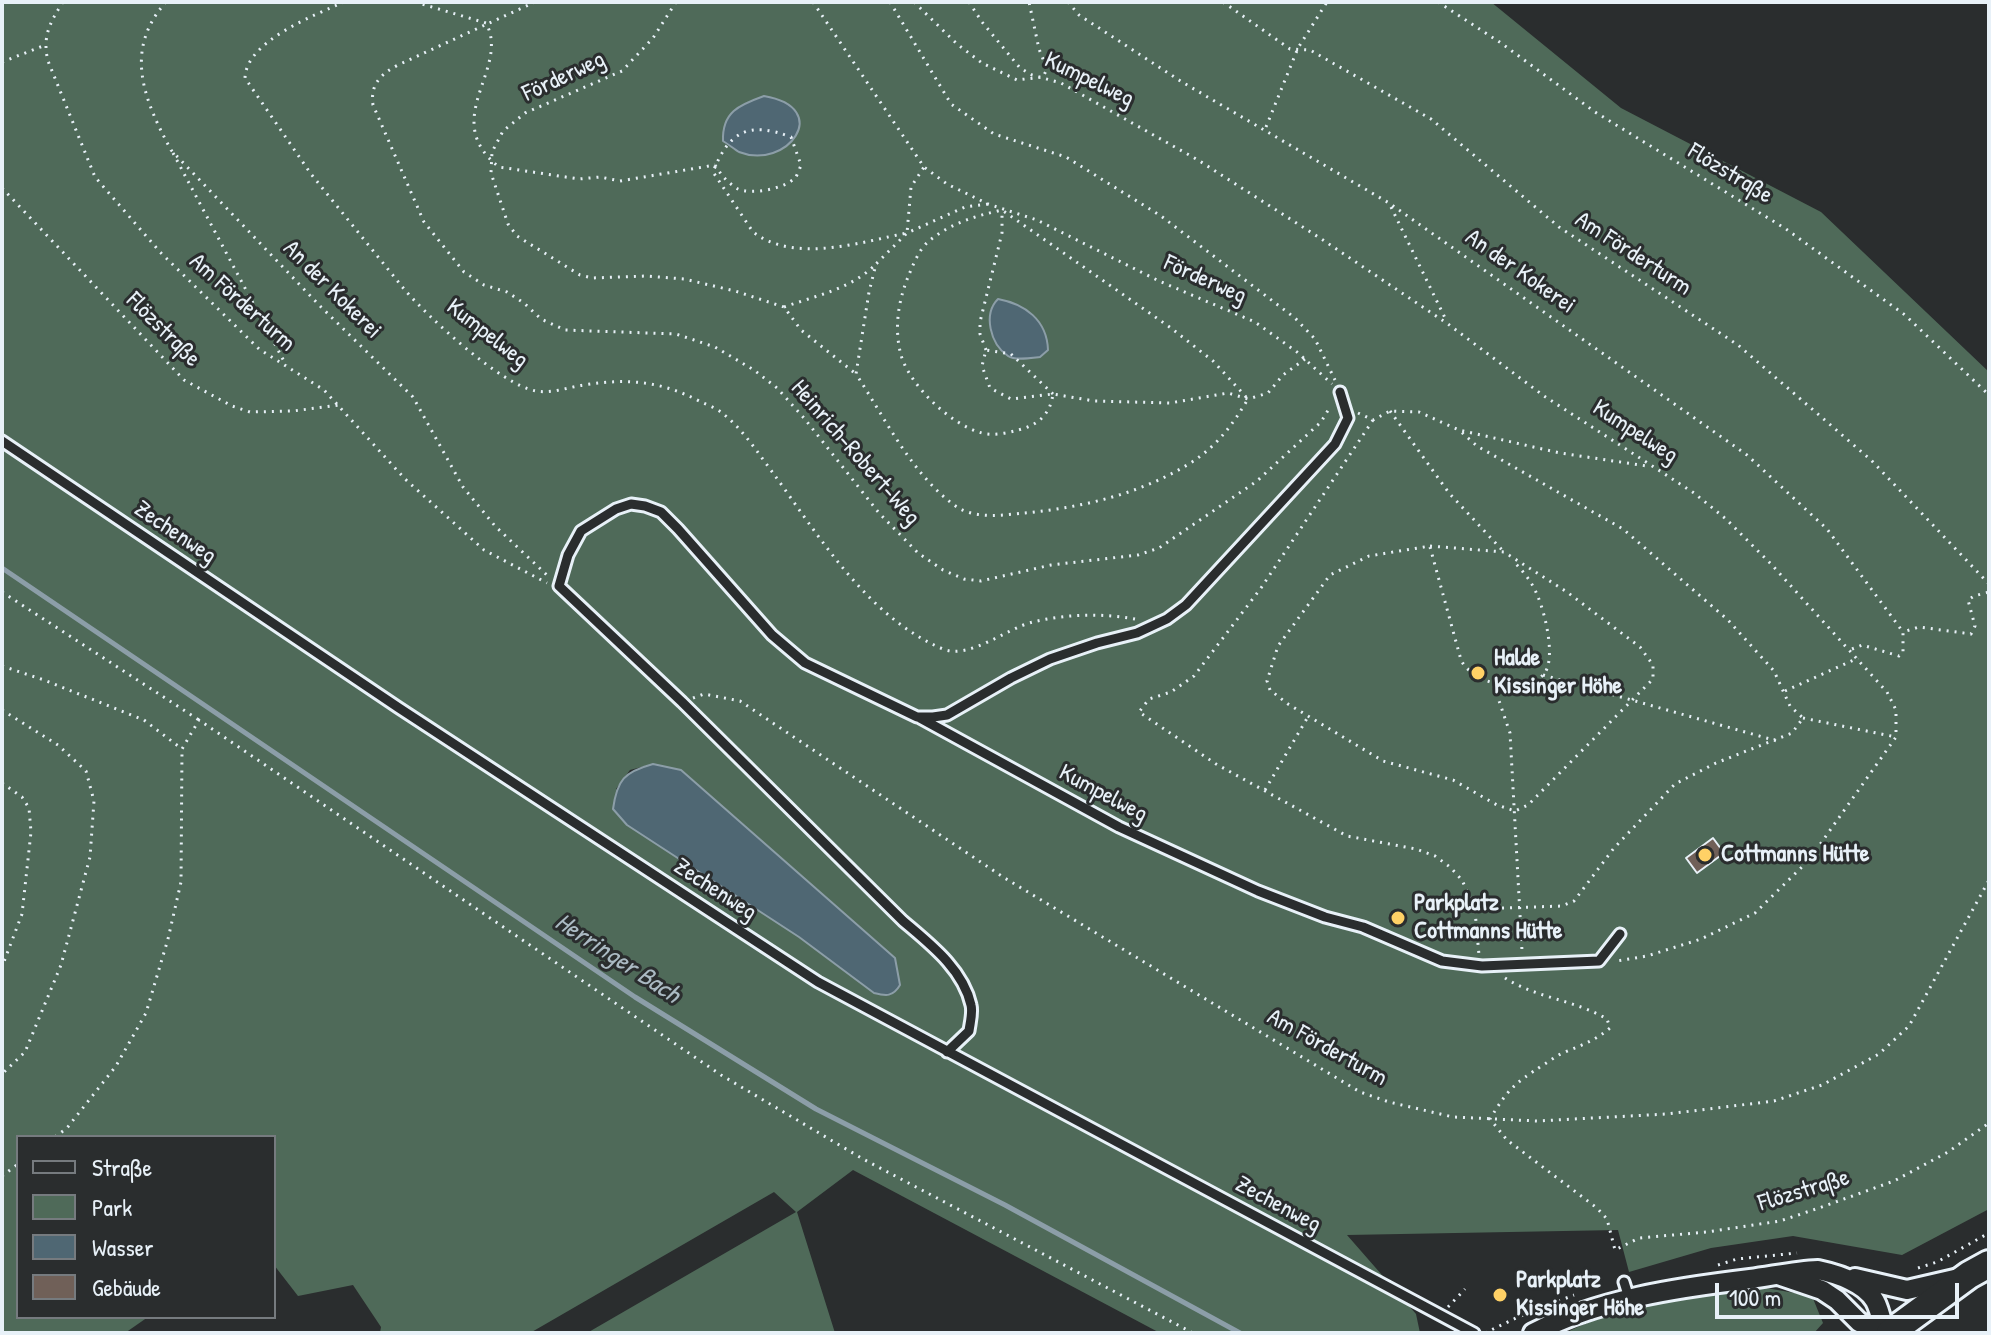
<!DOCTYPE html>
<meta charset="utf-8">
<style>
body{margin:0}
#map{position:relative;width:1991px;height:1335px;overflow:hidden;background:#2a2d2e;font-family:"Patrick Hand",sans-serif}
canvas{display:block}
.frame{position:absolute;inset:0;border:4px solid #e8f1f8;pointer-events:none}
.legend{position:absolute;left:16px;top:1135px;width:260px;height:184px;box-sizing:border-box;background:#2a2d2e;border:2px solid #767b7f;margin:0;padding:10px 14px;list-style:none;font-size:24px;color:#e8f1f8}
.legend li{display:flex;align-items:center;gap:16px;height:40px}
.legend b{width:40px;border:2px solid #767b7f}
.scale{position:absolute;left:1715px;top:1283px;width:244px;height:36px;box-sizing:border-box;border:4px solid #e8f1f8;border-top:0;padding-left:10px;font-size:24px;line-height:28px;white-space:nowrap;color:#e8f1f8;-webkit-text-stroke:6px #2a2d2e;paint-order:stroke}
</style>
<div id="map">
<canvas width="1991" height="1335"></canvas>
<div class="frame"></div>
<ul class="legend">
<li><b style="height:10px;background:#2a2d2e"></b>Straße</li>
<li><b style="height:22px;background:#4f6a59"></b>Park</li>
<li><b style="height:22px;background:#4f6773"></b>Wasser</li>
<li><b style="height:22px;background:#706058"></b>Gebäude</li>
</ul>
<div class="scale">100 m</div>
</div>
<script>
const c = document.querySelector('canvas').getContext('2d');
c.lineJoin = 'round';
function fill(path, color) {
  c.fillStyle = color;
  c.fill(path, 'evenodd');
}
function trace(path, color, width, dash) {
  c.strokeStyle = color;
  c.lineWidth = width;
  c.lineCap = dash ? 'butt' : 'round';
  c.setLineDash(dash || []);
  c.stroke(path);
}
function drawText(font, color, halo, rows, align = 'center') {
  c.font = font + ' "Patrick Hand",sans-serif';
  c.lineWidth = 6;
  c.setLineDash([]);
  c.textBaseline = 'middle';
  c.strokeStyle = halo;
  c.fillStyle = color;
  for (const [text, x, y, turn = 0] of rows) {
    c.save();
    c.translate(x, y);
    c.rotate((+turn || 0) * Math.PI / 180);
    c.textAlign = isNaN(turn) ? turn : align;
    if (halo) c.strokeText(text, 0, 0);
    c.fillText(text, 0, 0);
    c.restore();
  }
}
const green = new Path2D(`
 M2,2H1491L1621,108L1821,212L1989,372V1209L1902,1255L1793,1236L1711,1248L1629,1272L1618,1230L1347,1235L1416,1314L1420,1333H1160L853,1170L797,1212L835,1333H587L796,1212L774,1192L530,1333H380L381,1327L353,1285L298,1296L274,1265V1137H18V1317H148L125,1333H2ZM653,764L878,943L874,993L799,937L616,789L630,770Z
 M1766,1288L1812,1296L1823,1323L1814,1333H1565C1627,1302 1698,1298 1766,1288Z`);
const water = new Path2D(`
 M764,96C834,108 787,171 739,152C734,149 728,144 723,141C722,112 739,105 764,96Z
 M998,299C1025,304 1047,320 1048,350L1040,357C1031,358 1015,361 1008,356C990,344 983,314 998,299Z
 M653,764L681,770L895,958L900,985C893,997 886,996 874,993L799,937L627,825L613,809C617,780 624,772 653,764Z`);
const stream = new Path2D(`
 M2,568L635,997L816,1109L1005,1205L1240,1333`);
const building = new Path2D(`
 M1713,838L1724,853L1697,873L1686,858Z`);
const path = new Path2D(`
 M63,2C50,22 42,37 48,61L95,177L160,252L259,349L324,390L405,479L484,550L547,583
 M166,2C123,50 144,100 171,150L321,307L413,397L463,487L495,526L550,578
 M344,2C315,15 246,41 245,78L311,174L404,289C428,317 501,385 536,391C552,394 568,387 584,385C627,378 662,381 701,402C708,405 716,408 722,413C742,428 758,453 773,473C819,536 868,618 943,649C969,660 1007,628 1033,622C1066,614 1102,613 1135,619
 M415,2L486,23C511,69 438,119 499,167L579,179L600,177L620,181L715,165
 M535,2L398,65C381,74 370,84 373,105L424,222L464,272L484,285L507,292L524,303L541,319L565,330L676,334L715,347L754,370L777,388L804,418L879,513L918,553L943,570L964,579L981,581L1051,565L1138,555L1159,548L1257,481L1321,422L1330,407
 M676,2L653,38L622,71L525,113L503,131L492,152L491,173L508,224L517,236L580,275L592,278L646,276L684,279L735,291L784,307L801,330L856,374
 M813,2L924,167L947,184L988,204L1037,220L1159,281L1255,322L1297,352L1332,384
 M890,2L951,104L994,134L1066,157L1161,216L1295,318L1315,339L1335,380
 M914,2L957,44L982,63L1017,80L1043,77L1047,69L1039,49L1029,2
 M969,2L982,22L1020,68L1032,75L1061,83L1198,160L1323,240L1448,324L1544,396L1694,493L1726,519L1771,564L1887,692L1896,710V737L1809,860L1755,913L1701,939L1647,956L1617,961
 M1068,2L1079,15L1182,82L1389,203L1747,455L1827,529L1903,632
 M1223,2L1290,49L1310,50L1431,119L1559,227L1738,345L1871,460L1989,584
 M1438,2L1501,43L1595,112L1786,229L1905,315L1989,395
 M2,62L43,46
 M1266,127L1298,48L1327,2
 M173,153L286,365
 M715,165C721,175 728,183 738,189C751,195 785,189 796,177C797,175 800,168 801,165L791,137C749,121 729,131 713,172L753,232C795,264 861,242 907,233L911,187L924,167
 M2,188L184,380L232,406L250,412L293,411L340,405
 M988,204L965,207L907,233L876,264L869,292L856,374C885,418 911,473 954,505C974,520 1002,515 1025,513C1084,507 1141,494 1192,462C1218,445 1233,424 1248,399L1213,361L1171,328L1002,210C975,216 951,223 929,241C919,249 913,265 908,277C898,302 894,329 901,355C910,386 951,425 982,433C994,436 1007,433 1018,430C1038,425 1050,415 1053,394
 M1391,207L1447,322
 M784,307C815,296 850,289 874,266
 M986,350L980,334V322L1002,233V210
 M1053,394L1011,354L986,350L982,366L990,388L1011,399L1053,394L1094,401L1170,403L1228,393L1248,399L1268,393L1283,375L1305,359
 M1390,411L1449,493L1503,551
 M1358,413L1373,420L1390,411L1419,412L1459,430L1560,453L1647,466
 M1373,420L1261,588L1194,676L1171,692L1149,699L1139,712L1216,764L1347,836L1416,849L1435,856L1450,867L1462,880L1475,909L1562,906L1574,901L1614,848L1675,784L1716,763L1792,733L1803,718L1790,706L1774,671L1728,620L1623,529L1477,446L1459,430
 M1430,546L1504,552L1567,592L1640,647L1653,665V679L1528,805L1515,811L1497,805L1453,780L1383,761L1288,704L1270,690L1267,681L1278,646L1330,575L1369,556Z
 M1430,547L1461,660C1473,684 1522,696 1543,675C1557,661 1545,613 1538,597C1533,583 1523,571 1513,561
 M2,592L199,720
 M1852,649L1862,645L1899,656L1903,653V632L1919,627L1971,634L1975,626L1968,600L1974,596L1989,592
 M2,666L44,680L144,720L182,749
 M1543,675L1777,741
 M1494,686L1510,733L1522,951
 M1785,691L1858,658
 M693,698L704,694L740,701L1003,877L1360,1092L1389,1102L1453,1117L1537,1121L1667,1114L1774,1101L1822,1085L1879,1054L1909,1026L1989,880
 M2,710L58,745L86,771L94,801L90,857L61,965L25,1052L2,1074
 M1803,718L1896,737
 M2,783L22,797L29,808L31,832L22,914L2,967
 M1265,790L1309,715
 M1475,911L1479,955
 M1505,978C1536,998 1575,1000 1607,1019L1610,1028C1596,1040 1582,1045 1565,1052C1557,1055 1550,1061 1543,1065C1514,1084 1508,1089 1490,1119L1507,1140L1597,1208L1607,1219L1615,1250L1639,1238L1707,1232L1780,1221L1819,1208L1894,1181L1948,1152L1989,1123
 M55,1137L67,1128L116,1066L146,1013L168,939L181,882L182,749L199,720L721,1075L863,1159L1193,1333
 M2,1176L18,1164
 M1718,1265L1737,1259L1797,1253
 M1918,1268L1937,1262L1989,1233
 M1448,1307L1465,1289
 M1485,1333L1518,1317L1574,1295`);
const lane = new Path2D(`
 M2,441L399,708L818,982L1474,1333
 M920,718L1119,827L1258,891L1325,917L1363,927L1442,961L1482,966L1599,961L1620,934
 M947,1052L969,1031C970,1023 973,1013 971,1005C963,969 930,944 903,921L682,702L559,586L568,555L581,531L616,509L631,504L645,506L661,512L678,529L772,635L805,663L917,717H933L947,715L1011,678L1050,659L1097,643L1137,633L1167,619L1186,605L1335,444L1348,418L1340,392
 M1624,1282L1629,1298`);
const street = new Path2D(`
 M1778,1275L1822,1290L1837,1300L1859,1322L1881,1333
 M1855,1278L1907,1290L1959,1278
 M1533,1333C1600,1299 1676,1288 1750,1279C1773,1276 1795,1271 1818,1270C1837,1274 1865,1283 1875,1301C1880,1310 1882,1323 1885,1333`);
const secondary = new Path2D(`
 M1890,1333L1969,1275L1989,1264`);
const markers = [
 [1478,673,8,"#ffd166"],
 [1705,855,8,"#ffd166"],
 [1398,918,8,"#ffd166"],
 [1500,1295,8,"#ffd166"]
];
const streetNames = [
 ["Förderweg",564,77,-25],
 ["Kumpelweg",1089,80,26],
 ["Flözstraße",1730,174,31],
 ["Am Förderturm",1633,254,33],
 ["An der Kokerei",1520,272,35],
 ["Förderweg",1205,280,24],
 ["An der Kokerei",332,290,45],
 ["Am Förderturm",242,303,42],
 ["Flözstraße",163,330,45],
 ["Kumpelweg",487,334,38],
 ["Kumpelweg",1635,432,33],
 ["Heinrich-Robert-Weg",855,453,49],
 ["Zechenweg",175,533,34],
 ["Kumpelweg",1103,794,28],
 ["Zechenweg",715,890,33],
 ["Am Förderturm",1327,1048,29],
 ["Flözstraße",1804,1191,-17],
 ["Zechenweg",1278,1205,28]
];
const poiNames = [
 ["Halde",1494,659],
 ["Kissinger Höhe",1494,687],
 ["Cottmanns Hütte",1721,855],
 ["Parkplatz",1414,904],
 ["Cottmanns Hütte",1414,932],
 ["Parkplatz",1516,1281],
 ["Kissinger Höhe",1516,1309]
];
const waterNames = [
 ["Herringer Bach",617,959,33]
];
fill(green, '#4f6a59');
fill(water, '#4f6773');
trace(water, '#8c9ea8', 2);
trace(stream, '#8c9ea8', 5);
fill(building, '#706058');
trace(building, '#e8f1f8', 2);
trace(lane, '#e8f1f8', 15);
trace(street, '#e8f1f8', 24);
trace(secondary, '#e8f1f8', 32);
trace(path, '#e8f1f8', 3, [2, 6]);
trace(lane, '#2a2d2e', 9);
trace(street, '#2a2d2e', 18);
trace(secondary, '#2a2d2e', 26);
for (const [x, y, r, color] of markers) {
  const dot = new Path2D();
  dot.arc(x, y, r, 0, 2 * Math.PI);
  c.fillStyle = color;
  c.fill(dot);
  trace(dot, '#2a2d2e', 3);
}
drawText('24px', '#e8f1f8', '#2a2d2e', streetNames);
drawText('bold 24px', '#e8f1f8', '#2a2d2e', poiNames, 'left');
drawText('italic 26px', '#abbac3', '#2a2d2e', waterNames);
</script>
